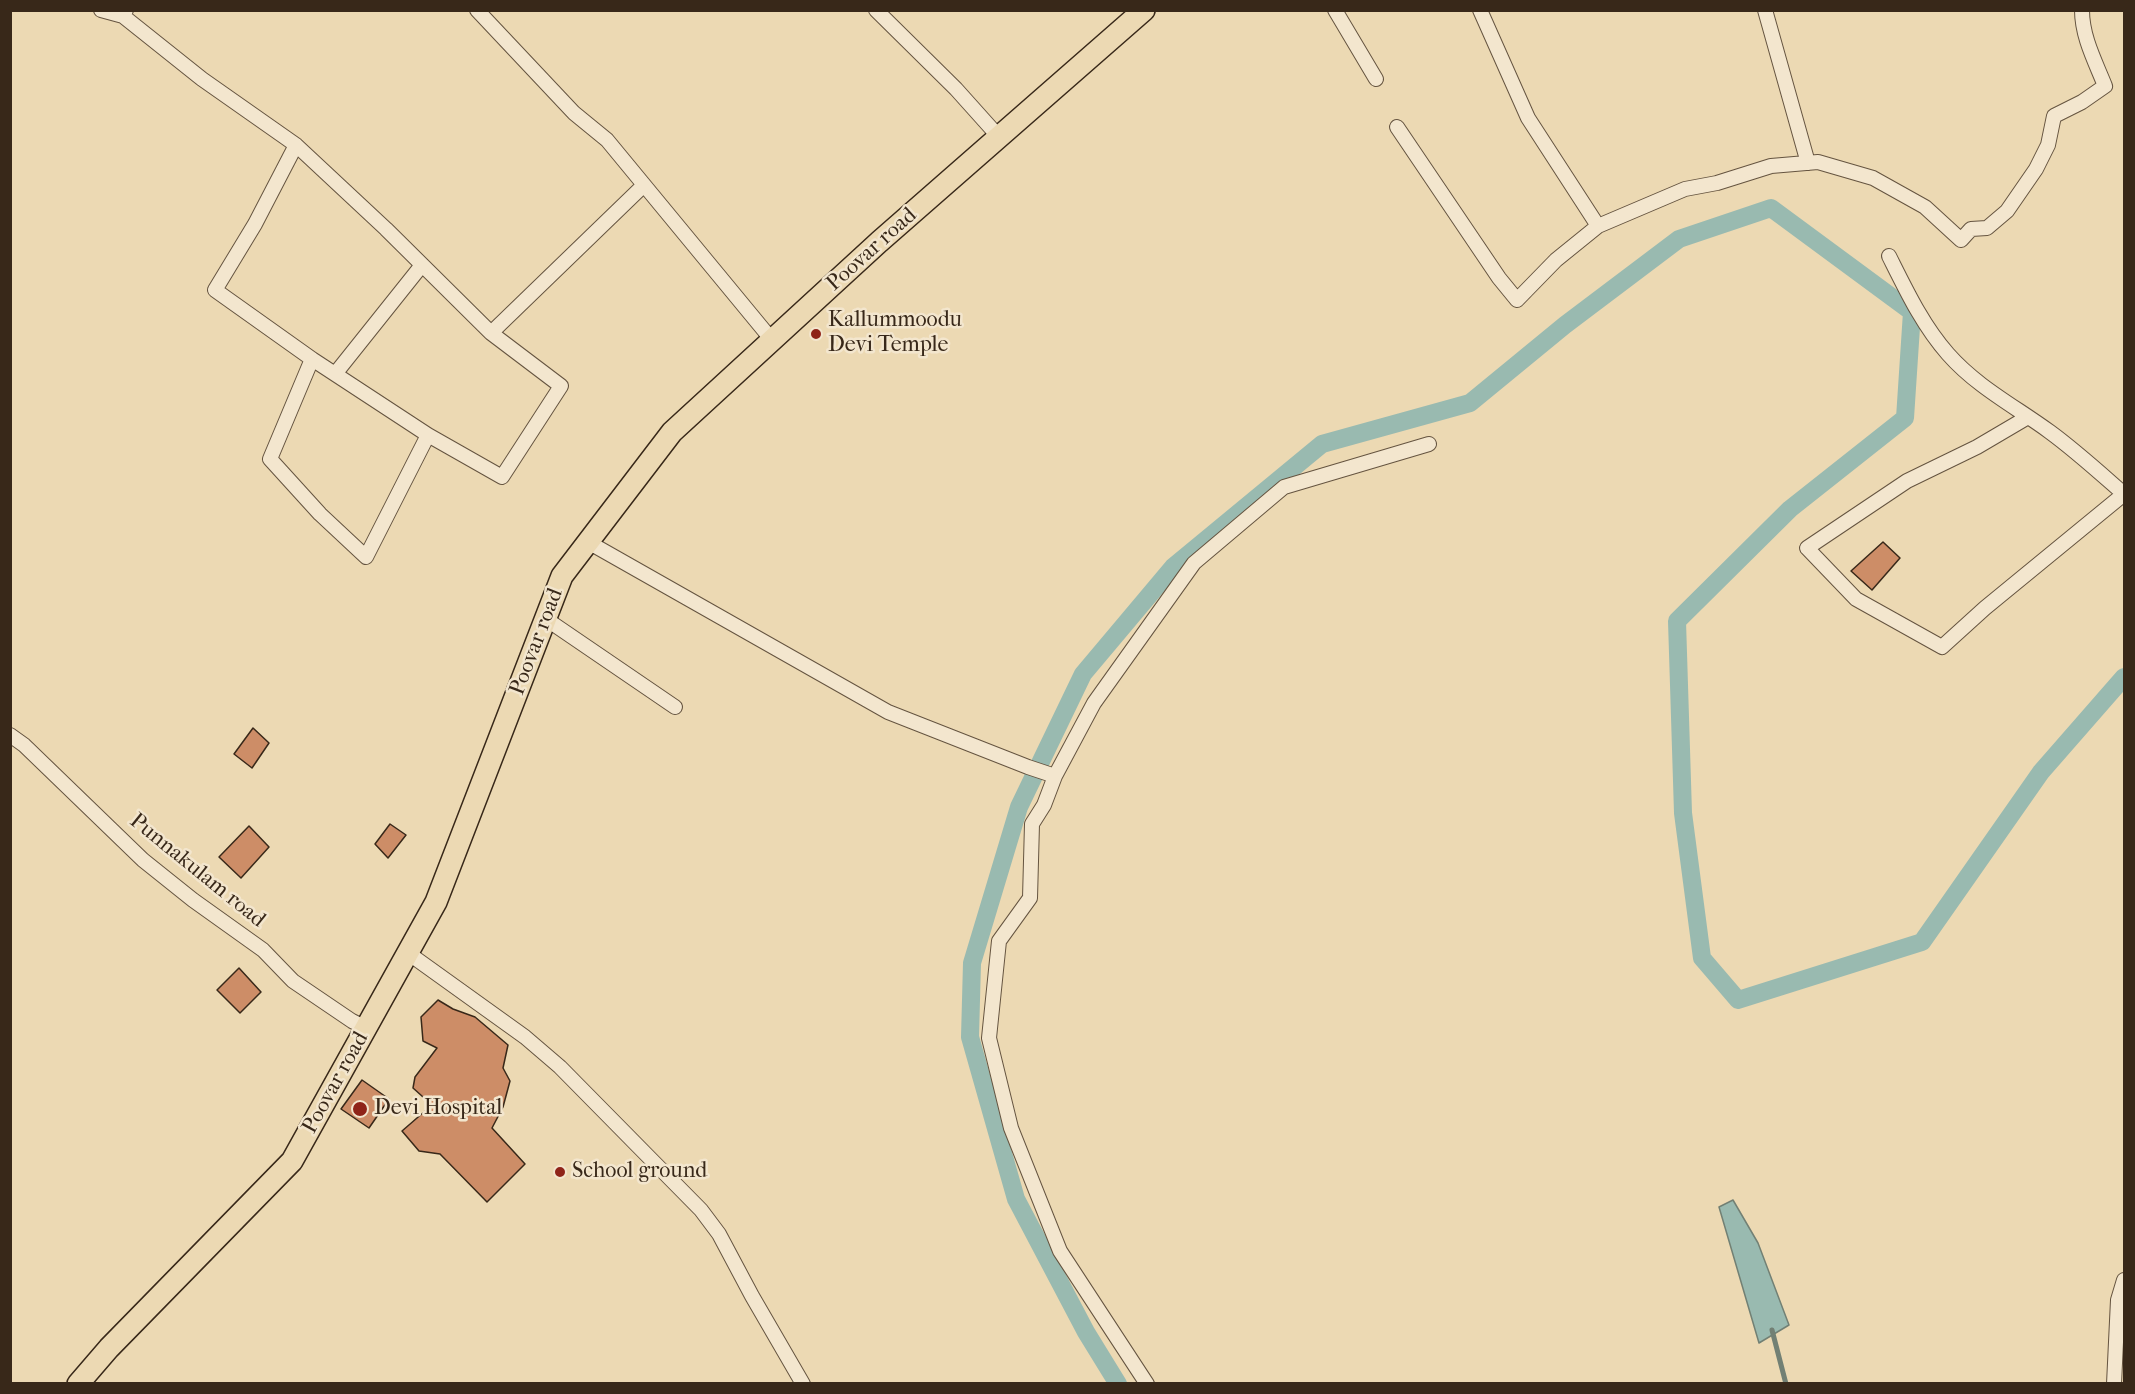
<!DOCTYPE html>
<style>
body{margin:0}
#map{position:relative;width:2135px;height:1394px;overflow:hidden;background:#ecd9b3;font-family:"IM FELL French Canon",serif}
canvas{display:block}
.frame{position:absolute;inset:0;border:12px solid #382819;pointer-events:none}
</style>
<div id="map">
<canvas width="2135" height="1394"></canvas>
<div class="frame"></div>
</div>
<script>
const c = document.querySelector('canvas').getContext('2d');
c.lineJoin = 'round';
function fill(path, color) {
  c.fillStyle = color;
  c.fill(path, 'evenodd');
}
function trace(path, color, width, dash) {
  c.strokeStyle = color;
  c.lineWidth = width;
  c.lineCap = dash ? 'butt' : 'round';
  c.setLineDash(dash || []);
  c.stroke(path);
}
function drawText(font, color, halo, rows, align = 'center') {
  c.font = font + ' "IM FELL French Canon",serif';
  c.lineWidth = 5;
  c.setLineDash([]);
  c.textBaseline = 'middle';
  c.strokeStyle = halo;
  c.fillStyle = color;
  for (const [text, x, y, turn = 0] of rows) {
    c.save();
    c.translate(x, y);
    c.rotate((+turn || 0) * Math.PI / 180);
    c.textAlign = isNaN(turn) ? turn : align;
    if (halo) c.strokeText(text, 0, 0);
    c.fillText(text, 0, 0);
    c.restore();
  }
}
const water = new Path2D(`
 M1733,1200L1758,1243L1789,1325L1759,1343L1719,1207Z`);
const stream = new Path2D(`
 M1772,1330L1786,1384`);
const canal = new Path2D(`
 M1118,1384L1086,1332L1016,1199L970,1037L972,963L1019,807L1083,674L1173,567L1322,444L1470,403L1565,325L1679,239L1771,208L1912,312L1905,418L1790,509L1677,621L1683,813L1702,958L1738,1000L1922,942L2041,772L2124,677`);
const building = new Path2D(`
 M1883,542L1900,558L1872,590L1851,571Z
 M253,728L269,743L252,768L234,754Z
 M390,824L406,835L388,858L375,844Z
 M249,826L269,847L241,878L219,857Z
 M239,968L261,992L240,1013L217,990Z
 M438,1000L453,1009L475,1017L508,1045L503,1068L510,1081L503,1107L492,1128L525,1164L487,1202L440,1154L419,1151L402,1131L432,1105L413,1088L415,1077L437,1048L423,1041L421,1017Z
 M362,1080L389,1099L369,1128L341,1109Z`);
const minor = new Path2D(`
 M101,10L123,16
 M126,10L123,16L202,79L296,145L386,229L491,333L561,386L502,477L428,435L366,557L320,514L270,459L312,359L215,290L255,224L296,145
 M477,10L574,113L607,140L772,340
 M876,10L956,89L999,137
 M1335,10L1376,79
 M1480,10L1528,118L1598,226
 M1765,10L1808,163
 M1397,127L1499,278L1517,300L1556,260L1598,226L1685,189L1717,183L1771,166L1818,162L1873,178L1925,207L1961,240L1971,229L1987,228L2007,211L2036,169L2048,145L2054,116L2082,102L2105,86C2095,61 2082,37 2082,10
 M1889,256C1906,290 1923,326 1948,354C1977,387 2016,407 2050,432C2076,451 2100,473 2124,494
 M491,333L644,185
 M312,359L428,435
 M335,374L422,265
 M2028,417L1977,447L1907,481L1807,548L1856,599L1942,647L1985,608L2124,494
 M588,542L888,712L1028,767L1055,776
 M546,619L675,707
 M10,735L24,745L143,860L193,900L263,950L293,981L352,1021L366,1028
 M408,953L525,1037L560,1067L701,1210L719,1234L752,1296L803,1384
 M1147,1384L1060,1251L1011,1128L989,1038L999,941L1030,898L1032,824L1044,805L1055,776L1094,703L1194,563L1284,487L1429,444
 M2114,1384L2118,1300L2124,1280`);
const primary = new Path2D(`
 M78,1384L109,1348L292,1161L436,902L562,576L672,432L879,242L1144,10`);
const markers = [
 [816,334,6,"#8f2418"],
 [360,1109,8,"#8f2418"],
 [560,1172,6,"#8f2418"]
];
const streetNames = [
 ["Poovar road",872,250,-42],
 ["Poovar road",537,642,-69],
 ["Punnakulam road",197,871,39],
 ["Poovar road",336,1083,-61]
];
const poiNames = [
 ["Kallummoodu",828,321],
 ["Devi Temple",828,346],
 ["Devi Hospital",374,1109],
 ["School ground",572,1172]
];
fill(water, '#99bab0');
trace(water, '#728074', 1.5);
trace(stream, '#728074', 5);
trace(canal, '#99bab0', 18);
fill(building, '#cd8d67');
trace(building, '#382819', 1.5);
trace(minor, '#655440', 16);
trace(primary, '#382819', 24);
trace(minor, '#f3e6ce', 14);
trace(primary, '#ecd9b3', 21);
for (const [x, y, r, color] of markers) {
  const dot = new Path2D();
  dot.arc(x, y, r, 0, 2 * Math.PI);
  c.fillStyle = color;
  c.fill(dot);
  trace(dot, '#f3e6ce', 2);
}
drawText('22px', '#382819', '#f3e6ce', streetNames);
drawText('22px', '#382819', '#f3e6ce', poiNames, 'left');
</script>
